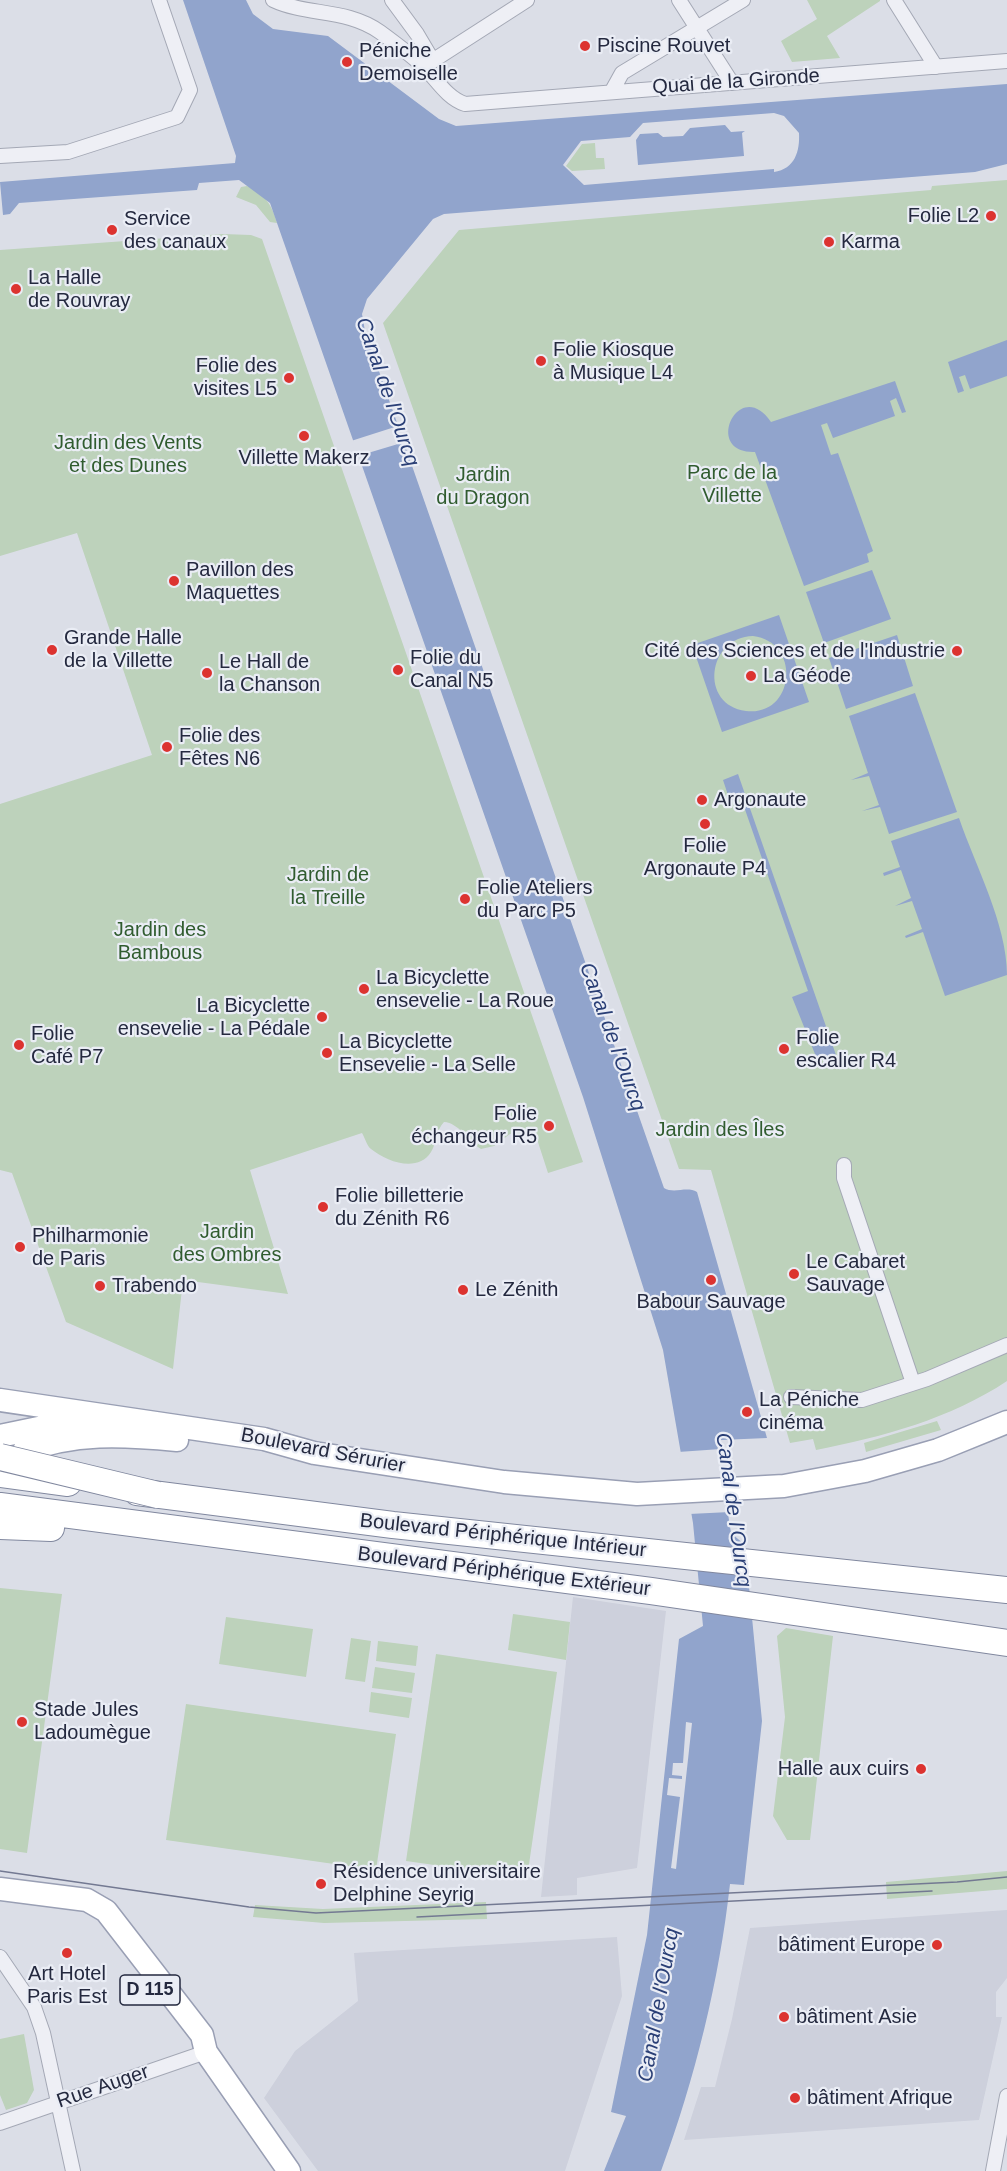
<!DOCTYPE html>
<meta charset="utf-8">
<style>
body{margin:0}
canvas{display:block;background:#dbdee7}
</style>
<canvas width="1007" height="2171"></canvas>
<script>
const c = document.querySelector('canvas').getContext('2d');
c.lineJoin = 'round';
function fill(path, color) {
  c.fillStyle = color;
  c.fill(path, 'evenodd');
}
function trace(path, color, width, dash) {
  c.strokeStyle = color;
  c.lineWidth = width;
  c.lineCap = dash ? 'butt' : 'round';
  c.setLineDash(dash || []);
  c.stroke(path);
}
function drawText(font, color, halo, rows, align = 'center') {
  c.font = font + ' Arial,sans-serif';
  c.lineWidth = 4.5;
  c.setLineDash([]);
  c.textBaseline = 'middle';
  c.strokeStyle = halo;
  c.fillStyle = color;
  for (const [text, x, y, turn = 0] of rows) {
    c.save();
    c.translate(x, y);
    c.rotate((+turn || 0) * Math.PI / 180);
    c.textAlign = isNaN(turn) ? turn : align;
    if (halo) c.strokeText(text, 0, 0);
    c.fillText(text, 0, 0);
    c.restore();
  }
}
const built = new Path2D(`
 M573,1597L666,1611L637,1868L577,1878V1895L541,1897Z
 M1007,1910V1978L996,1992V2017H1002L979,2120L684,2140L701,2087H715L732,2019L750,1928Z
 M617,1937L622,1996L565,2171H318L264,2098L295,2051L358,2001L354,1953Z`);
const green = new Path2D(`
 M807,0H880V1L827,36L840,58L792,62L781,41L817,19Z
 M595,143L596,158H604L605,169L572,171L566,166L582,144Z
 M1007,180V1381C950,1419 882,1437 816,1450L813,1439L790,1443L711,1170L679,1169L383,323L459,230L931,190L932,186Z
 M247,186C265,194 272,205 277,223L270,222L256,205L236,197L241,187Z
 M223,234L251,235L262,239L583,1162L548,1173L536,1136L510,1134L494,1146L481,1149C467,1140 459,1123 444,1122C436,1130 437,1142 431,1152C418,1173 387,1162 371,1149C367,1146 365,1138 362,1133L250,1170L288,1294L183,1280L173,1369L66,1322L12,1173L0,1170V804L152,755L77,533L0,556V250Z
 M937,1421L941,1430L866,1452L864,1443Z
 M0,1588L62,1594L27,1853L0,1849Z
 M513,1614L570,1622L566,1660L508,1650Z
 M226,1617L313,1629L306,1677L219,1664Z
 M786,1628L833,1636L810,1840H787L773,1816L785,1717L777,1636Z
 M351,1638L371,1641L365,1682L345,1679Z
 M378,1641L418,1646L416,1666L376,1661Z
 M436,1654L557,1672L527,1878L406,1861Z
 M375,1667L415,1673L412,1693L372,1688Z
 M371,1692L412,1698L409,1718L369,1712Z
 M186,1704L396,1734L376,1870L166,1840Z
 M1007,1871V1889L887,1899L886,1882Z
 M486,1902L487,1919L324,1923L253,1917L255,1905L323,1909Z
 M24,2034L34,2090L27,2103L6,2110L0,2095V2039Z`);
const water = new Path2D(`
 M183,0H246L253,14L273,29L328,36L439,119L456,126L1007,84V164L975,172L444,214L433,219L367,299L362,314L365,331L664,1188C674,1194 687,1186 697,1192L767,1438L721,1440L717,1443L731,1533L745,1545L762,1721L744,1885L730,1884C719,1982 695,2078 661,2171H604L626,2116L611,2112L647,1935L679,1639L703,1626L693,1523L663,1350L583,1097L270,203L239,180L199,183L197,190L19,203L10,214L3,215L0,182L235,163L236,156ZM774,113L784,116L799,133C800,151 795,169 774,172V169L584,185L563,165L581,141L630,137L643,123Z
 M725,125L731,132L745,131L742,133L744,156L638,165L636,140L640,134L658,133L663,137L683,136L690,128Z
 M1007,340V376L970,389L965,375L959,377L964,391L958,393L948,362Z
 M895,381L906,412L902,413L896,398L890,401L895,416L833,438L827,423L821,425L831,455L838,453L873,551L867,554L869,562L804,586L755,452C702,454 739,375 771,422Z
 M872,570L891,619L824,643L806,592Z
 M779,615L809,702L722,732L692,645ZM753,636C802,642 795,717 746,711C699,705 707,637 753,636Z
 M897,635L913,686L846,709L829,658Z
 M915,693L957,812L889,834L880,807L862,811L879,805L869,776L851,780L868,773L849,716Z
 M738,774L836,1055L817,1059L792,997L808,991L741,798L730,801L723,780Z
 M959,818C975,865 1007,924 1007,975L945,996L923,932L906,938L905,936L922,929L912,901L895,906L911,898L901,870L884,876L883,873L900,867L891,841Z`);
const pier = new Path2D(`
 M401,425L408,446L398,444L368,453L358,462L351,441Z
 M721,1449L730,1512L689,1514L678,1452Z
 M686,1722L692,1723L676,1869L671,1868L680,1797L667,1795L669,1778L682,1779V1776L672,1775L673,1763H683Z`);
const street = new Path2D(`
 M273,0C307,16 346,8 380,32C395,43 410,54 424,67C437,80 447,98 465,104L1007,61
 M392,0L417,34L433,61
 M679,0L732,83
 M894,0L936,67
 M423,67L527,0
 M612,91L622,73L743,0
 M0,156L68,152L177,117L190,90L159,0
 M844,1165V1178L913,1383
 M791,1397L862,1400L927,1379L1007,1345
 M0,1957L34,2007L43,2033L73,2171
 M0,2123L206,2052
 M993,2171L1007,2096`);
const primary = new Path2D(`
 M0,1400L264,1439L314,1453L504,1482L637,1494L784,1486L865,1471L938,1450L1007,1422
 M0,1436L48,1426L93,1423
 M23,1452C74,1432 123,1435 177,1440
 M0,1889L87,1900L106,1911L202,2035L206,2052L289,2171`);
const highway = new Path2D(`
 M0,1474L68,1483
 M137,1492L393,1525L1007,1590
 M0,1506L651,1591L1007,1643
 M0,1526L51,1528`);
const tram = new Path2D(`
 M0,1871L249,1907L316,1913L957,1882L1007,1877
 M417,1917L932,1891`);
const highwayBridge = new Path2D(`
 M0,1457L158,1495`);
const markers = [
 [585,46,6,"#dc3330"],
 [347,62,6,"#dc3330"],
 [991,216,6,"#dc3330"],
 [112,230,6,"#dc3330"],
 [829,242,6,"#dc3330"],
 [16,289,6,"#dc3330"],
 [541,361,6,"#dc3330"],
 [289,378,6,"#dc3330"],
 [304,436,6,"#dc3330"],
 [174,581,6,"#dc3330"],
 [52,650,6,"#dc3330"],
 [957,651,6,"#dc3330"],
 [398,670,6,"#dc3330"],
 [207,673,6,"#dc3330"],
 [751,676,6,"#dc3330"],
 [167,747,6,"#dc3330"],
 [702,800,6,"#dc3330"],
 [705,824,6,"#dc3330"],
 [465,899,6,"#dc3330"],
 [364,989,6,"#dc3330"],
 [322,1017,6,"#dc3330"],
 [19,1045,6,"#dc3330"],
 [784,1049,6,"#dc3330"],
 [327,1053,6,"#dc3330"],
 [549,1126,6,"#dc3330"],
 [323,1207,6,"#dc3330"],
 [20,1247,6,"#dc3330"],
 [794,1274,6,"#dc3330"],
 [711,1280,6,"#dc3330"],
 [100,1286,6,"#dc3330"],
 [463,1290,6,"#dc3330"],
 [747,1412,6,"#dc3330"],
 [22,1722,6,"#dc3330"],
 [921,1769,6,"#dc3330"],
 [321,1884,6,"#dc3330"],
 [937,1945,6,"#dc3330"],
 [67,1953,6,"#dc3330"],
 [784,2017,6,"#dc3330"],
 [795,2098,6,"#dc3330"]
];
const shields = [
 [150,1990,60]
];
const shieldNames = [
 ["D 115",150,1990]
];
const poiNames = [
 ["Piscine Rouvet",597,46],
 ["Péniche",359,51],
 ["Demoiselle",359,74],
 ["Folie L2",979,216,"right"],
 ["Service",124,219],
 ["des canaux",124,242],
 ["Karma",841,242],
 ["La Halle",28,278],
 ["de Rouvray",28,301],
 ["Folie Kiosque",553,350],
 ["à Musique L4",553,373],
 ["Folie des",277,366,"right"],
 ["visites L5",277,389,"right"],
 ["Villette Makerz",304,458,"center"],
 ["Pavillon des",186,570],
 ["Maquettes",186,593],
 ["Grande Halle",64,638],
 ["de la Villette",64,661],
 ["Cité des Sciences et de l'Industrie",945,651,"right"],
 ["Folie du",410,658],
 ["Canal N5",410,681],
 ["Le Hall de",219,662],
 ["la Chanson",219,685],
 ["La Géode",763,676],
 ["Folie des",179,736],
 ["Fêtes N6",179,759],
 ["Argonaute",714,800],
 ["Folie",705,846,"center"],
 ["Argonaute P4",705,869,"center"],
 ["Folie Ateliers",477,888],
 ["du Parc P5",477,911],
 ["La Bicyclette",376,978],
 ["ensevelie - La Roue",376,1001],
 ["La Bicyclette",310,1006,"right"],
 ["ensevelie - La Pédale",310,1029,"right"],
 ["Folie",31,1034],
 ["Café P7",31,1057],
 ["Folie",796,1038],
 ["escalier R4",796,1061],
 ["La Bicyclette",339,1042],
 ["Ensevelie - La Selle",339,1065],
 ["Folie",537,1114,"right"],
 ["échangeur R5",537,1137,"right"],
 ["Folie billetterie",335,1196],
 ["du Zénith R6",335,1219],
 ["Philharmonie",32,1236],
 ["de Paris",32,1259],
 ["Le Cabaret",806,1262],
 ["Sauvage",806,1285],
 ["Trabendo",112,1286],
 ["Le Zénith",475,1290],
 ["Babour Sauvage",711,1302,"center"],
 ["La Péniche",759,1400],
 ["cinéma",759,1423],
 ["Stade Jules",34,1710],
 ["Ladoumègue",34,1733],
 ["Halle aux cuirs",909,1769,"right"],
 ["Résidence universitaire",333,1872],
 ["Delphine Seyrig",333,1895],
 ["bâtiment Europe",925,1945,"right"],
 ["Art Hotel",67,1974,"center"],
 ["Paris Est",67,1997,"center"],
 ["bâtiment Asie",796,2017],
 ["bâtiment Afrique",807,2098]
];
const streetNames = [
 ["Quai de la Gironde",736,82,-4],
 ["Boulevard Sérurier",323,1451,11],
 ["Boulevard Périphérique Intérieur",503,1536,6],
 ["Boulevard Périphérique Extérieur",504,1572,7],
 ["Rue Auger",103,2087,-19]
];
const parkNames = [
 ["Jardin des Vents",128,443],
 ["et des Dunes",128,466],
 ["Parc de la",732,473],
 ["Villette",732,496],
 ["Jardin",483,475],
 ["du Dragon",483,498],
 ["Jardin de",328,875],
 ["la Treille",328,898],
 ["Jardin des",160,930],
 ["Bambous",160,953],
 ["Jardin des Îles",720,1130],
 ["Jardin",227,1232],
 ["des Ombres",227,1255]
];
const waterNames = [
 ["Canal de l'Ourcq",387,392,71],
 ["Canal de l'Ourcq",612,1037,70],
 ["Canal de l'Ourcq",733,1510,82],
 ["Canal de l'Ourcq",659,2005,-80]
];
fill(built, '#cdd0dc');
fill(green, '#bdd2bb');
fill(water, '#91a4cc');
fill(pier, '#dbdee7');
trace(street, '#a4a8b5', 16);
trace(primary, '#999fb4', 25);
trace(highway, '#81889f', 28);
trace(street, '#eeeff5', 14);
trace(primary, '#fff', 22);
trace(highway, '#fff', 26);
trace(tram, '#737992', 1.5);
trace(highwayBridge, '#81889f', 28, []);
trace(highwayBridge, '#fff', 26);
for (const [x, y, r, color] of markers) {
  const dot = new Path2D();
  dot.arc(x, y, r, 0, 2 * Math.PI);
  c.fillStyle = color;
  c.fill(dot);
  trace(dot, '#eaedf5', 2);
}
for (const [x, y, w] of shields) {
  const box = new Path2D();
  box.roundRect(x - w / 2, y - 15, w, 30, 4.5);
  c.fillStyle = '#eaedf5';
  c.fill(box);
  trace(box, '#24293f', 1.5);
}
drawText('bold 18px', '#24293f', null, shieldNames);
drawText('20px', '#24293f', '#eaedf5', poiNames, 'left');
drawText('20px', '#24293f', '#eaedf5', streetNames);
drawText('20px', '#305c2f', '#eaedf5', parkNames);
drawText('italic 21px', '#2a3f76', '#eaedf5', waterNames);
</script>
